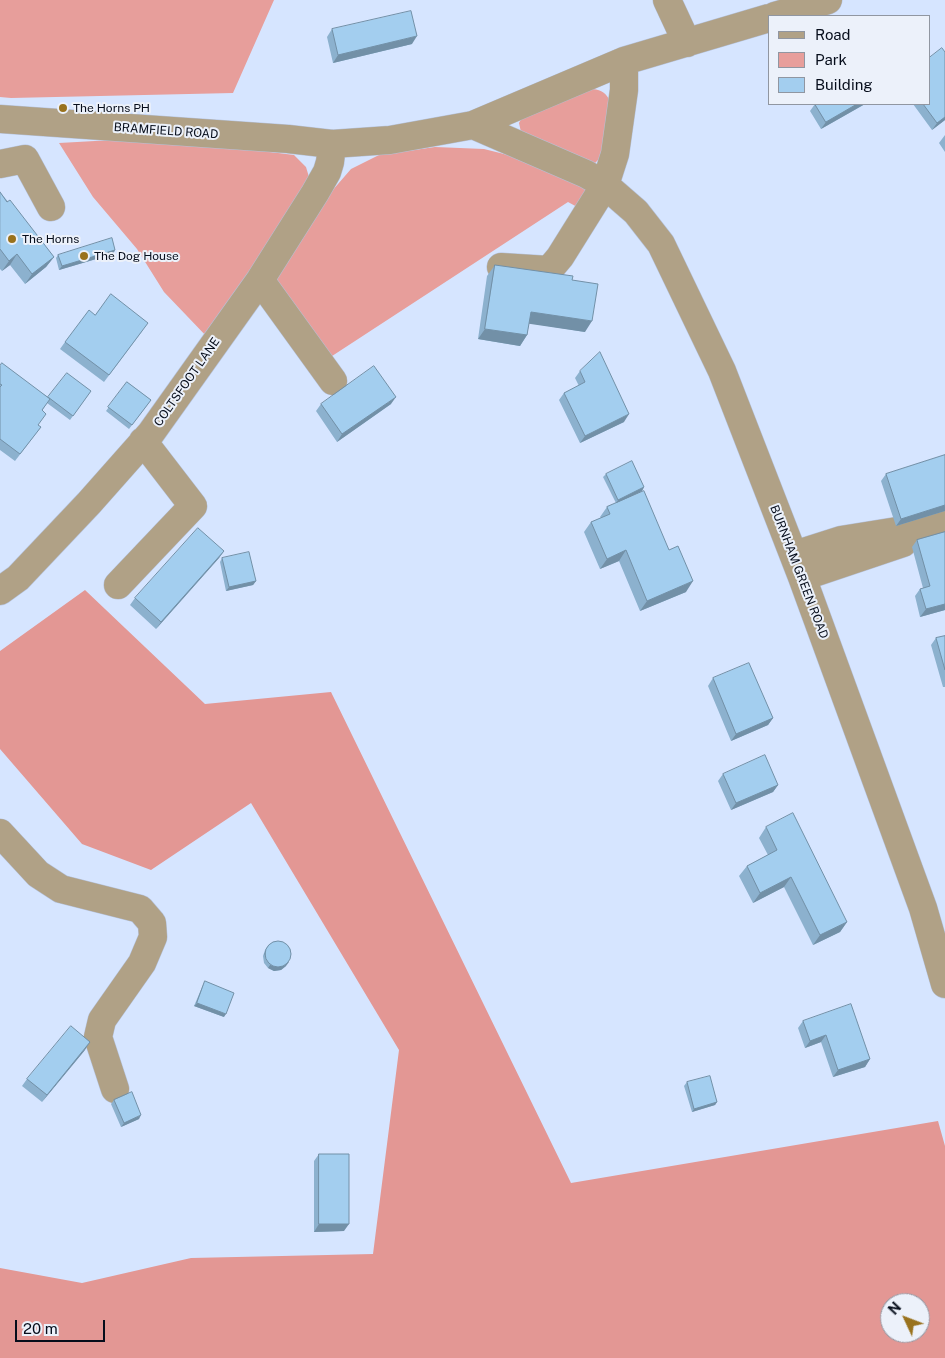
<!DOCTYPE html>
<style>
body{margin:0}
#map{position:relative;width:945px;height:1358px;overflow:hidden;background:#d6e5ff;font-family:"Public Sans",sans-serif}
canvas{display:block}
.legend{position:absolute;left:768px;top:15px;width:162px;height:90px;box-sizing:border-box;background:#ecf1fa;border:1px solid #9096a1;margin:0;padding:6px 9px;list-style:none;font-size:15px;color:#060d1b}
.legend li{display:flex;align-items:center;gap:10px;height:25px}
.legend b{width:25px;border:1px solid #9096a1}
.north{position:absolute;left:880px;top:1293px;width:50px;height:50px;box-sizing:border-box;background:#ecf1fa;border:1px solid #9096a1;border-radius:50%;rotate:313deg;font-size:14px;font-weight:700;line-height:20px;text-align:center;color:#060d1b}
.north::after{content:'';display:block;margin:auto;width:18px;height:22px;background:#99721d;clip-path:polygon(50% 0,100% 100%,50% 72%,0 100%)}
.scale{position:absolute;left:15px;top:1320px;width:90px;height:22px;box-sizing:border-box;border:2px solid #060d1b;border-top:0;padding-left:6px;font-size:15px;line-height:18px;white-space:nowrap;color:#060d1b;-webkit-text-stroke:4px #ecf1fa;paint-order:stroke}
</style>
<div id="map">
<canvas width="945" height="1358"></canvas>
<ul class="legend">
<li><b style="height:6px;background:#b0a186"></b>Road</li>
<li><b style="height:14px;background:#e79e9b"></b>Park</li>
<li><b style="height:14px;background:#a3ceef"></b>Building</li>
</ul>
<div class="north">N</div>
<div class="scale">20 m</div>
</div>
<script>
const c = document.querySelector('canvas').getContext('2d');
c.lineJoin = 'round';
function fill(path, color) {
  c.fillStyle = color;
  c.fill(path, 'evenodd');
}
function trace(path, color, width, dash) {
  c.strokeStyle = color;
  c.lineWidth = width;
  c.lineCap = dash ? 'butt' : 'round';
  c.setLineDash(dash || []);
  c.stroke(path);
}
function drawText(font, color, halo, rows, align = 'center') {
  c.font = font + ' "Public Sans",sans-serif';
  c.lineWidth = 4;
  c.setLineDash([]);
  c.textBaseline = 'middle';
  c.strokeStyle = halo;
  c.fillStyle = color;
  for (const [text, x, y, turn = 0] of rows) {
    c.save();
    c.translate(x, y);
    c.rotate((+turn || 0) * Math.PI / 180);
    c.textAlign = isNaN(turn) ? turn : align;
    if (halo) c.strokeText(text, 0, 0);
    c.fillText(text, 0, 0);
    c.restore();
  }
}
const green = new Path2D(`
 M0,0H274L233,93L11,98L0,97Z
 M593,89C602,90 606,93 610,101L601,157L595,163L584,162L521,132L519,123L522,117Z
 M113,140L246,149L294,155L306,167L309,177L209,339L164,292L137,249L93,197L59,143Z
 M435,147L484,149L528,160L569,179L589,192L579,208L568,202L329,358L269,281L325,199L351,169L379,155Z`);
const forest = new Path2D(`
 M85,590L205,704L331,692L571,1183L938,1121L945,1146V1358H0V1268L82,1283L191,1258L373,1254L399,1050L251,803L151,870L82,844L0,749V651ZM890,1303H920V1333H890Z`);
const minor = new Path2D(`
 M667,0L687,43
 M775,16L828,0
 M0,119L288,139L332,144L390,140L473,125L624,61L769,18
 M473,125L586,174L605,185L636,212L661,244L722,371L802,577L923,908L945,984
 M0,164L25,159L51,207
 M501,267L549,270L560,257L605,185L615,154L624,90V61
 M260,280L333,381
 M794,555L841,540L897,531L945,518
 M802,577L903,543
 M118,585L193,506L143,441
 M0,591L18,578L89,503L151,433L260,280L315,193L327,172L330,162L332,144
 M0,833L38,874L61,889L140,909L152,923L153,937L142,963L102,1020L98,1037L115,1089`);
const wall = new Path2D(`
 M332,29L412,44L333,63L327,37Z
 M945,52V120L932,130L913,104H929Z
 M815,104H865L821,129L810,111Z
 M945,135V152L939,143Z
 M0,192L54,257L46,267L25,284L10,265L2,271L0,269Z
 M115,250L113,254L59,270L56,258L58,255Z
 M495,265L572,280L585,332L529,323L527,335L520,346L478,339L487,276Z
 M95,315L143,330L104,382L60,349L65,342Z
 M0,366L48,397L91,391L70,420L47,403L42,411L38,425L41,427L15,461L0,450Z
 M580,371L624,422L580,443L559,400L564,393L579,386L575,378Z
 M127,382L151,400L129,429L106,411Z
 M321,404H391L337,442L316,411Z
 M945,455V511L896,526L881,481L886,474Z
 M606,474L644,487L642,491L619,502L686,592L640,611L619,561L600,569L584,532L591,522L601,518L600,517L607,507L616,503L603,477Z
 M945,532V610L920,617L915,596L920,589L923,588L912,547L917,540Z
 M224,551L219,558L156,629L130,605L135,598Z
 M222,558L256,581L253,585L226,591L220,562Z
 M945,636V687H943L931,645L936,638Z
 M713,678L773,718L768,725L731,741L708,686Z
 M723,774L778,785L773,792L731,810L718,781Z
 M766,827L847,922L840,932L813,945L784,887L753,903L739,876L747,866L768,855L759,838Z
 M268,946L286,966L281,970L274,971L268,968L264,963L263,956L265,950Z
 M205,981L224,1017L194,1006L203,985Z
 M803,1021L870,1059L865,1067L833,1077L821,1042L805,1048L798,1028Z
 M85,1050L42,1102L22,1086L27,1079Z
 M687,1082L717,1102L715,1105L692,1112L684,1086Z
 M114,1100L139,1119L121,1127L111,1104Z
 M319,1154L344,1231L314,1232V1161Z`);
const shadedWall = new Path2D(`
 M417,36L412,44L333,63L338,55Z
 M857,104H865L821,129L826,122Z
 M945,117V120L932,130L937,123Z
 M115,250L113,254L59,270L62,266Z
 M17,254L10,265L2,271L9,261Z
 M54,257L46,267L25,284L32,274Z
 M531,312L592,321L585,332L524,323Z
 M485,329L527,335L520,346L478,339Z
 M396,397L391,404L337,442L342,434Z
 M629,414L624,422L580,443L585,436Z
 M644,487L642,491L616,504L618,500Z
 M945,505V511L896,526L901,519Z
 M626,550L619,561L600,569L607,559Z
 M224,551L219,558L156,629L161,622Z
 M256,581L253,585L226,591L229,587Z
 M693,581L686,592L640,611L647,601Z
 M945,604V610L920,617L926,609Z
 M773,718L768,725L731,741L736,734Z
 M778,785L773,792L731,810L736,803Z
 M791,877L784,887L753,903L760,893Z
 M847,922L840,932L813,945L820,935Z
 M289,962L286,966L281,970L274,971L268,968L270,965Z
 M197,1003L226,1014L224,1017L194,1006Z
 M826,1035L821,1042L805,1048L810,1041Z
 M90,1042L85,1050L42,1102L47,1095Z
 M870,1059L865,1067L833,1077L838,1070Z
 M717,1102L715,1105L692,1112L694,1109Z
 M141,1115L139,1119L121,1127L124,1123Z
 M319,1224H349L344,1231L314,1232Z`);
const building = new Path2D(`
 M411,11L417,36L338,55L332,29Z
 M942,48L945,52V117L937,123L923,104H929V58Z
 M815,104H857L826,122Z
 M0,192L7,202L10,200L54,257L32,274L17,254L9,261L0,249Z
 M112,238L115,250L62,266L58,255Z
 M495,265L573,276L572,280L598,284L592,321L531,312L527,335L485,329Z
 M111,294L148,323L109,375L65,342L89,310L95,315Z
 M600,352L629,414L585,436L564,393L585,382L580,371Z
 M2,363L50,399L42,410L46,414L38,425L41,427L20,454L0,439V387L2,385L0,384V366Z
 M374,366L396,397L342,434L321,404Z
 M67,373L91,391L73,416L48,397Z
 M127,382L151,400L132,425L108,407Z
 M945,455V505L901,519L886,474Z
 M632,461L644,487L618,500L606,474Z
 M644,491L669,550L678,546L693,581L647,601L626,550L607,559L591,522L610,514L607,507Z
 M198,528L224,551L161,622L135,598Z
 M945,532V604L926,609L920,589L930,586L917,540Z
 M249,552L256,581L229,587L222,558Z
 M945,636V670L936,638Z
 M749,663L773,718L736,734L713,678Z
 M765,755L778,785L736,803L723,774Z
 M793,813L847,922L820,935L791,877L760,893L747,866L777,850L766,827Z
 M265 954a13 13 0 1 1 26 0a13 13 0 1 1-26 0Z
 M205,981L234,993L226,1014L197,1003Z
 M851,1004L870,1059L838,1070L826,1035L810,1041L803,1021Z
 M71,1026L90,1042L47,1095L27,1079Z
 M710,1076L717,1102L694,1109L687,1082Z
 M132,1092L141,1115L124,1123L114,1100Z
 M319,1154H349V1224H319Z`);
const markers = [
 [63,108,5,"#99721d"],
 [12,239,5,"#99721d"],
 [84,256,5,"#99721d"]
];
const poiNames = [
 ["The Horns PH",73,108],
 ["The Horns",22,239],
 ["The Dog House",94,256]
];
const streetNames = [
 ["BRAMFIELD ROAD",166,131,4],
 ["COLTSFOOT LANE",187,382,-55],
 ["BURNHAM GREEN ROAD",799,572,69]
];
fill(green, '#e79e9b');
fill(forest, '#e39794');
trace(minor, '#b5c2db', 29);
trace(minor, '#b0a186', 28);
fill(wall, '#8cb1ce');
fill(shadedWall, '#7290a7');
fill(building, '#a3ceef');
trace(building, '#7290a7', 1);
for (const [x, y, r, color] of markers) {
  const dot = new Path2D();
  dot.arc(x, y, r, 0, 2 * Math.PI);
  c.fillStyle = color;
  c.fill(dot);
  trace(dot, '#ecf1fa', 2);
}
drawText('12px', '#060d1b', '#ecf1fa', poiNames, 'left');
drawText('12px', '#060d1b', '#ecf1fa', streetNames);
</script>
